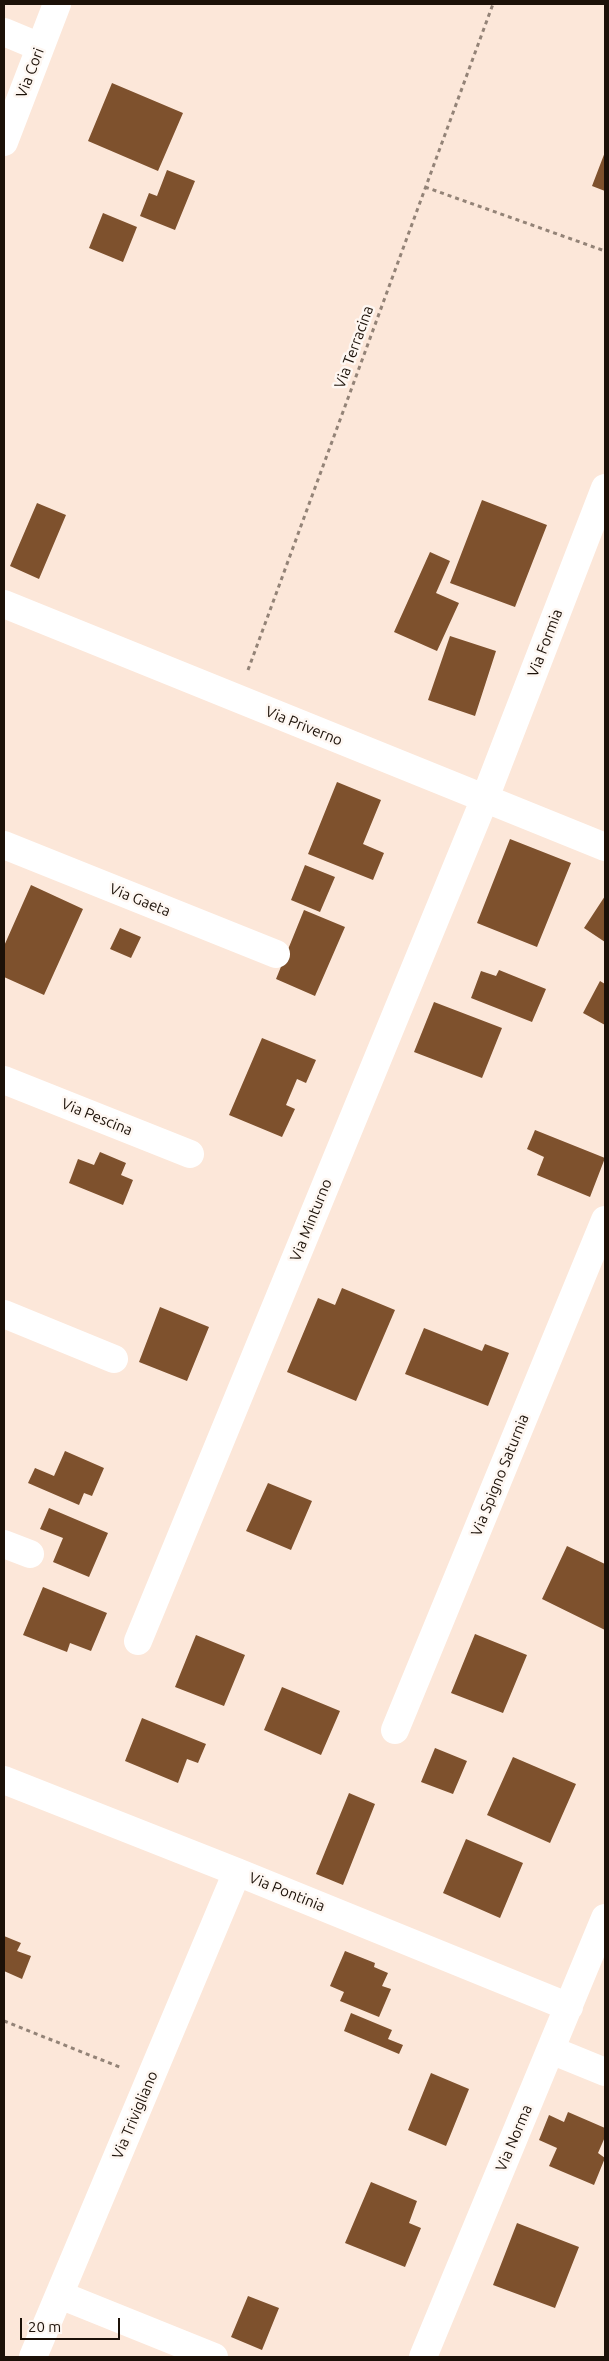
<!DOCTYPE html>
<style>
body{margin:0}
#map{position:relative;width:609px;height:2361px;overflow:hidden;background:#fce7d9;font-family:Ubuntu,sans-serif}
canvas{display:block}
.frame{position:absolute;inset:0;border:5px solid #1c1108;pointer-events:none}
.scale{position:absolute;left:20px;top:2318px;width:100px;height:22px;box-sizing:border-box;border:2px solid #1c1108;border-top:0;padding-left:6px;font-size:15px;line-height:18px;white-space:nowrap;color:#1c1108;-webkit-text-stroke:4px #fef7f2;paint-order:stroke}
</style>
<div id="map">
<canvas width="609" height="2361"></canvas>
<div class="frame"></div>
<div class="scale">20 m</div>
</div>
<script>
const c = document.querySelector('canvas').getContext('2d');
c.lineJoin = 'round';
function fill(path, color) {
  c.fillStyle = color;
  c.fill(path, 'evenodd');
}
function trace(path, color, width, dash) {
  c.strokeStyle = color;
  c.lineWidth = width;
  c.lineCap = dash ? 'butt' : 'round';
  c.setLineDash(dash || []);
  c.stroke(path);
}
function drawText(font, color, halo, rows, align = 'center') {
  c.font = font + ' Ubuntu,sans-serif';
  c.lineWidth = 5;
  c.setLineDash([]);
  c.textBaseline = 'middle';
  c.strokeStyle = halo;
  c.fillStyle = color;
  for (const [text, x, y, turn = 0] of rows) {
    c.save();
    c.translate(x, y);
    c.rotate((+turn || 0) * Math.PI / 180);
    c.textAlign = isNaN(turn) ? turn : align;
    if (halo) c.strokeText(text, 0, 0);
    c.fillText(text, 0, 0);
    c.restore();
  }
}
const building = new Path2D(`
 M112,83L183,113L158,171L88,141Z
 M605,152V191L592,186Z
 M167,170L195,181L175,230L140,216L149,193L157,196Z
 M103,213L137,227L123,262L89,248Z
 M482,500L547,525L515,607L450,583Z
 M37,503L66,515L39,579L10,566Z
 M430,552L450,561L436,593L459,603L437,651L394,632Z
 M450,636L496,651L475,716L428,700Z
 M337,782L381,800L363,844L384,853L373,880L308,854Z
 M510,839L571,863L537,947L477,923Z
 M305,865L335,877L320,912L291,900Z
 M31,885L83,909L44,995L4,977V946Z
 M605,896V942L584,928Z
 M304,910L345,927L315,996L276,979Z
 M120,928L141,937L131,958L110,949Z
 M499,970L546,989L532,1022L471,998L481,971L496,976Z
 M600,981L605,984V1025L583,1013Z
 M434,1002L502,1028L482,1078L414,1052Z
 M262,1038L316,1060L306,1083L297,1079L286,1105L295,1109L282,1137L229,1115Z
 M535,1130L605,1158L590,1197L537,1175L544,1157L527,1149Z
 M100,1152L126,1163L121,1175L133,1180L123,1205L69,1183L78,1159L94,1165Z
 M342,1288L395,1310L356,1401L287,1372L318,1298L335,1305Z
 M160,1307L209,1327L187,1381L139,1362Z
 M424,1328L482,1351L485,1344L509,1353L488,1406L405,1374Z
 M65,1451L104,1468L92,1496L84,1493L79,1505L28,1483L35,1468L54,1476Z
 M268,1483L312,1501L291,1550L246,1531Z
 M49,1508L108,1533L89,1577L53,1562L63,1538L40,1529Z
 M567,1546L605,1564V1630L542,1599Z
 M43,1587L107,1613L91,1651L70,1643L67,1652L23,1635Z
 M475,1634L527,1655L503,1713L451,1693Z
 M196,1635L245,1655L224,1706L175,1687Z
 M282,1687L340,1711L321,1755L264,1730Z
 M142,1718L206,1744L198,1763L187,1759L178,1783L125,1761Z
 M435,1748L467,1761L453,1794L421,1782Z
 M513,1757L576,1784L550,1843L487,1815Z
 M349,1793L375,1804L343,1885L316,1874Z
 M466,1839L523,1863L500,1918L443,1893Z
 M4,1936L21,1943L17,1951L31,1956L22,1979L4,1971Z
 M345,1951L375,1963L374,1967L388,1973L382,1986L391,1989L379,2017L340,2001L344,1992L330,1986Z
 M351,2013L392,2030L388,2039L403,2045L399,2054L344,2031Z
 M431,2073L469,2089L446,2146L408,2130Z
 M568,2112L605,2128V2137L598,2153L605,2158L594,2185L549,2166L557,2148L539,2140L549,2115L564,2122Z
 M371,2182L417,2201L409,2223L421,2228L405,2267L345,2243Z
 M517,2223L579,2247L555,2308L493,2285Z
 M248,2296L279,2308L262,2350L231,2337Z`);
const path = new Path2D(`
 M425,187L605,251
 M248,670L493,4
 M4,2021L122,2068`);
const minor = new Path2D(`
 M4,32L40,47
 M4,142L57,4
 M4,604L605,847
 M4,845L276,954
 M4,1080L190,1154
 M4,1314L114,1359
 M4,1544L30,1554
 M138,1641L485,798L605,488
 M395,1730L605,1220
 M4,1780L237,1872L569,2007
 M551,2050L605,2072
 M60,2295L214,2357
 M33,2357L237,1872
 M423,2357L605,1918`);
const streetNames = [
 ["Via Cori",30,73,-69],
 ["Via Terracina",354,347,-70],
 ["Via Formia",545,643,-69],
 ["Via Priverno",304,726,22],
 ["Via Gaeta",140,900,22],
 ["Via Pescina",97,1117,22],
 ["Via Minturno",311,1220,-68],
 ["Via Spigno Saturnia",500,1475,-68],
 ["Via Pontinia",287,1892,22],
 ["Via Trivigliano",135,2115,-67],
 ["Via Norma",514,2138,-67]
];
fill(building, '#7e512d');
trace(path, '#938377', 3, [4, 4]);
trace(minor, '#fff', 28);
drawText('15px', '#1c1108', '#fef7f2', streetNames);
</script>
